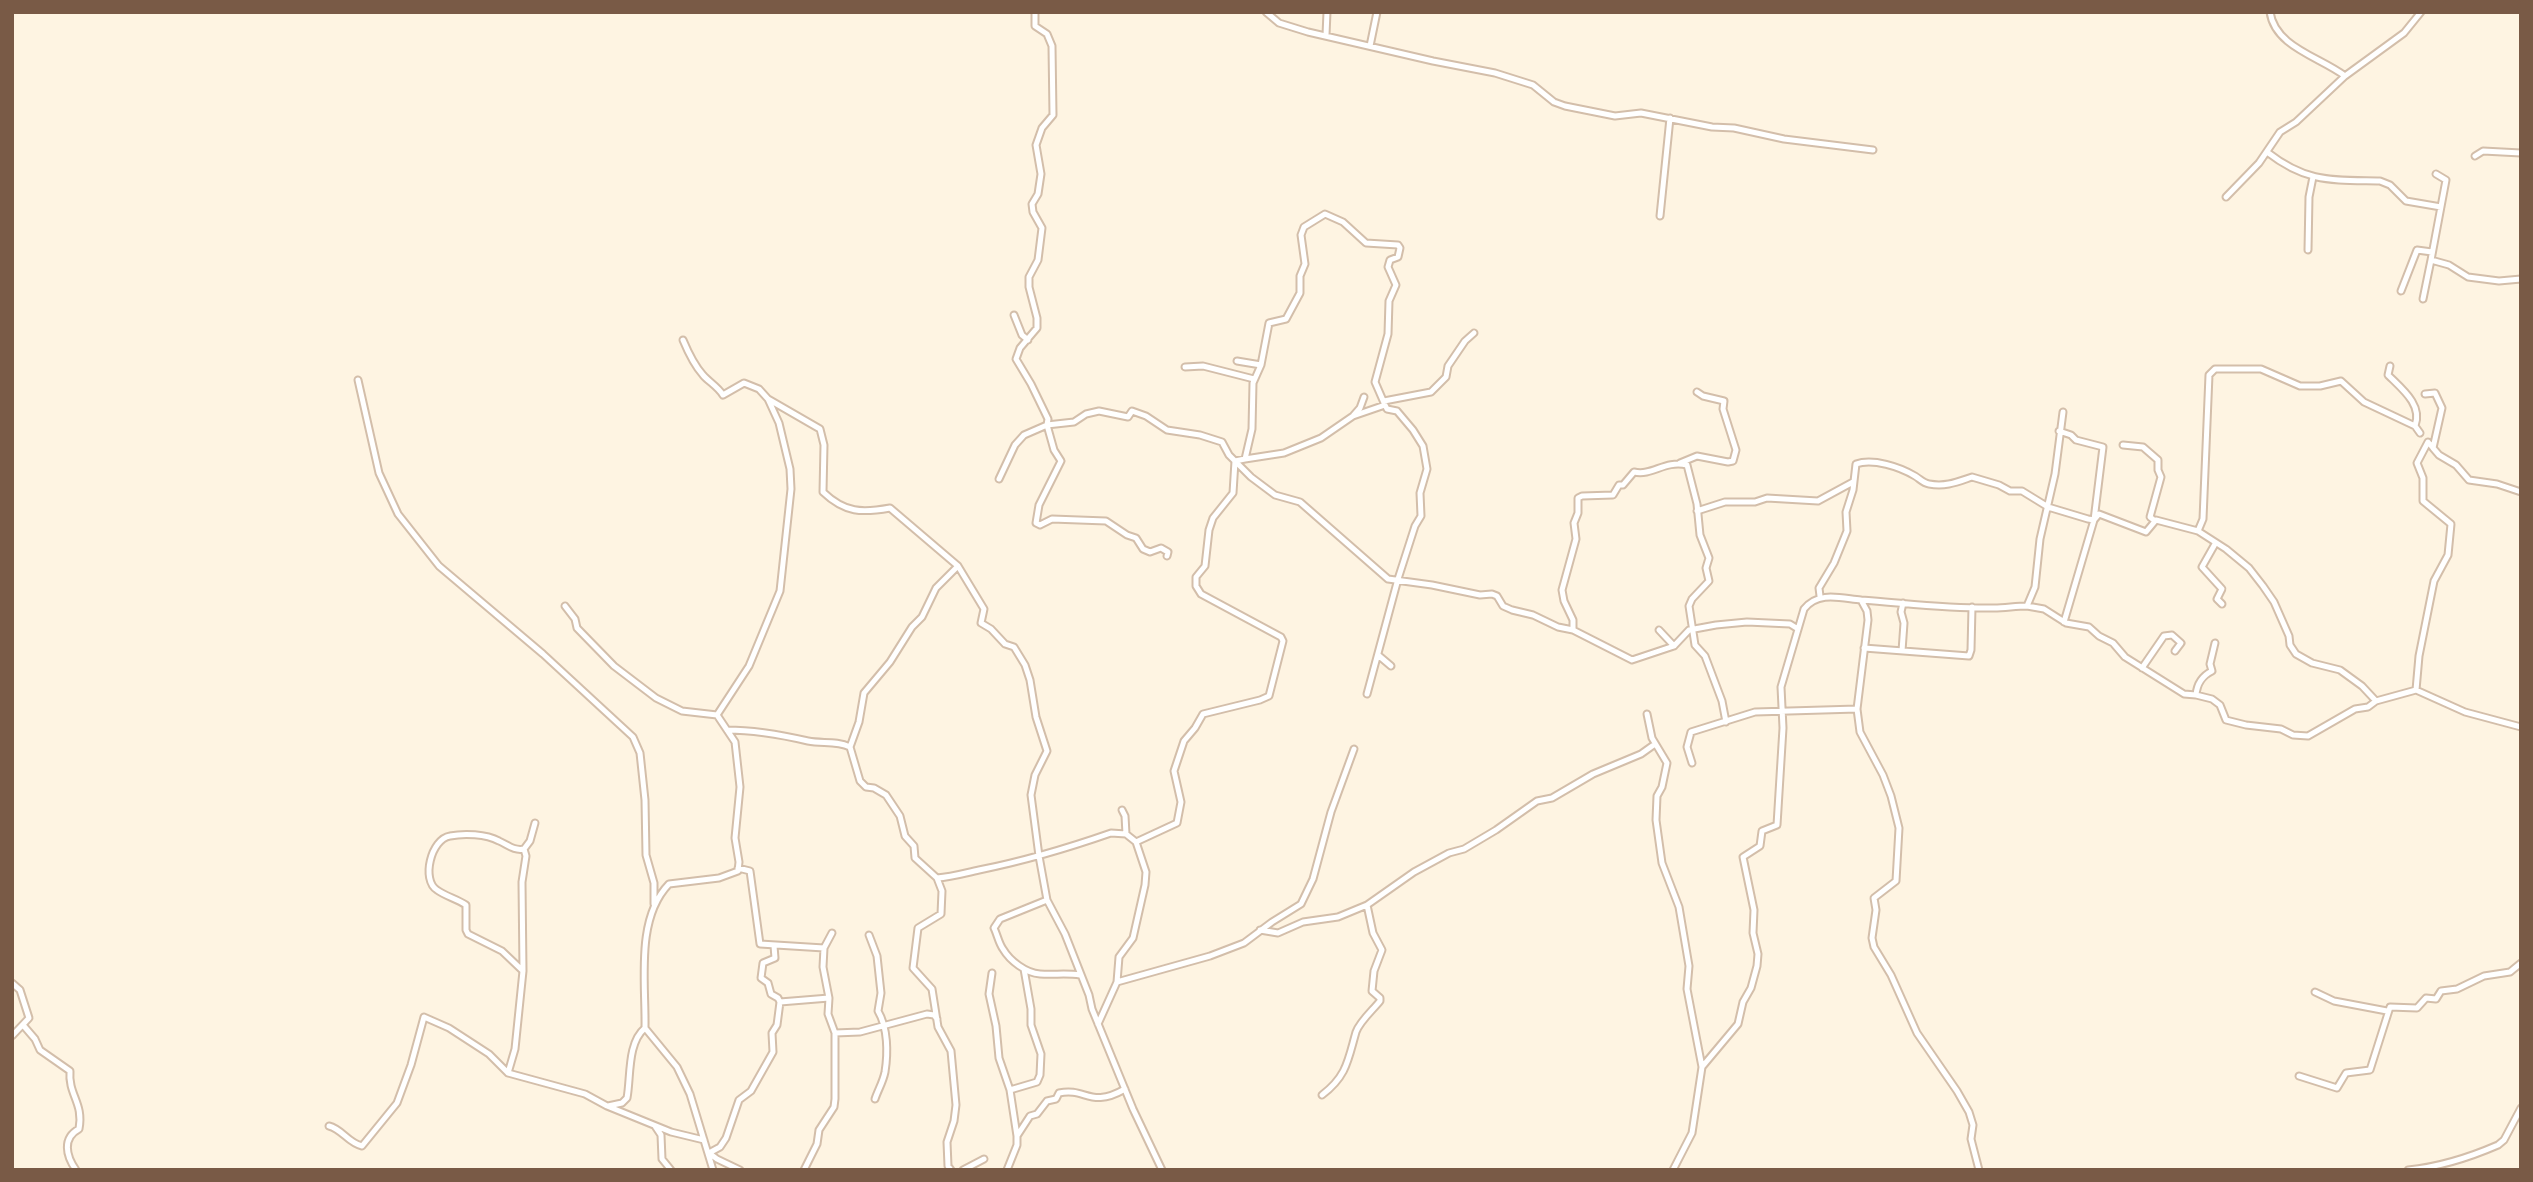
<!DOCTYPE html>
<style>
body{margin:0}
#map{position:relative;width:2533px;height:1182px;overflow:hidden;background:#fef4e2;font-family:"DejaVu Sans",sans-serif}
canvas{display:block}
.frame{position:absolute;inset:0;border:14px solid #795a46;pointer-events:none}
</style>
<div id="map">
<canvas width="2533" height="1182"></canvas>
<div class="frame"></div>
</div>
<script>
const c = document.querySelector('canvas').getContext('2d');
c.lineJoin = 'round';
function trace(path, color, width, dash) {
  c.strokeStyle = color;
  c.lineWidth = width;
  c.lineCap = dash ? 'butt' : 'round';
  c.setLineDash(dash || []);
  c.stroke(path);
}
const minor = new Path2D(`
 M1266,12L1279,23L1308,32L1433,61L1495,73L1533,85L1554,102L1565,106L1615,116L1641,113L1712,127L1734,128L1784,139L1873,150
 M1326,35L1327,12
 M1370,46L1377,12
 M2345,76L2404,33L2421,12
 M2267,152C2307,183 2331,180 2380,181L2390,185L2406,201L2441,207
 M2475,156L2483,151L2521,153
 M2226,197L2259,163L2280,132L2296,122L2345,76C2320,57 2275,47 2270,12
 M1660,216L1670,118
 M2308,250L2309,197L2313,177
 M2431,260L2446,180L2436,174
 M2401,291L2417,250L2432,252
 M2423,299L2431,260L2449,265L2468,277L2499,281L2521,279
 M1014,315L1022,335L1028,340
 M683,340C688,352 694,365 703,375C709,382 717,386 723,395L744,383L759,389L768,399L779,423L790,469L791,489L780,591L749,666L717,715
 M1237,361L1261,365
 M2390,366L2388,375C2402,389 2423,405 2415,426
 M1185,367L1203,366L1254,379
 M358,380L379,473L398,514L439,566L543,654L633,737L640,753L645,800L646,855L654,883V904
 M2425,394L2435,393L2442,408L2433,448L2439,455L2456,465L2469,480L2497,484L2521,492
 M768,399L820,429L824,445L823,492C845,513 862,513 890,508L958,566L984,609L981,623L991,629L1005,644L1014,647L1025,665L1030,680L1036,717L1047,751L1035,775L1031,795L1039,856L1047,900L1065,934L1089,995L1092,1009L1133,1109L1162,1170
 M1384,401L1431,392L1446,377L1448,366L1465,341L1474,333
 M2059,431L2071,435L2076,440L2103,447L2094,520L2064,622
 M2123,445L2143,447L2158,460V470L2161,477L2150,517L2155,521
 M1245,459L1284,453L1321,438L1353,416L1360,408L1364,397
 M1680,463L1697,456L1728,462L1733,461L1736,450L1723,409L1724,401L1703,396L1697,392
 M999,479L1015,445L1024,435L1047,425L1048,419L1031,384L1016,359L1020,348L1037,328V318L1029,287V277L1038,260L1042,228L1033,212L1032,204L1038,194L1041,174L1036,145L1042,128L1053,115L1052,46L1047,34L1035,26V12
 M1697,511L1725,502H1755L1767,498L1818,501L1853,482
 M2198,531L2203,519L2209,375L2215,369H2261L2300,386H2320L2341,381L2364,402L2415,426L2420,433
 M2215,544L2202,567L2222,589L2217,599L2222,604
 M1167,556L1168,552L1161,548L1150,552L1143,549L1136,538L1127,535L1106,521L1052,519L1040,525L1036,523L1039,505L1061,461L1054,450L1047,425L1074,422L1086,414L1099,411L1128,417L1132,411L1146,416L1167,430L1200,435L1222,442L1229,455L1251,477L1275,495L1300,502L1388,579L1432,585L1480,595L1492,594L1497,596L1503,606L1512,610L1533,615L1558,627L1573,630L1632,660L1674,646
 M1820,596L1819,588L1834,563L1847,531L1846,512L1853,490L1856,464C1873,458 1900,467 1915,476C1920,479 1923,483 1929,484C1946,487 1957,482 1972,477L1999,485L2010,491H2022L2048,507L2088,519L2094,520L2099,514L2146,532L2156,520L2198,531L2226,549L2249,568L2263,586L2274,602L2289,636L2290,645L2296,654L2312,663L2340,670L2362,686L2376,701L2368,707L2355,709L2308,736L2293,735L2281,729L2246,725L2226,720L2220,705L2212,699L2196,695L2184,694L2125,657L2113,643L2099,636L2089,627L2066,623L2044,609L2027,606
 M1861,600C1905,603 1950,609 1994,608C2005,608 2016,606 2027,606L2035,587L2040,539L2055,474L2063,412
 M565,606L575,619L577,628L614,666L656,698L682,711L717,715L735,742L740,787L735,838L739,862L738,871L719,878L669,884C635,919 646,984 645,1028L677,1067L690,1094L713,1170
 M1573,630V620L1564,601L1562,590L1576,539L1574,523L1578,513V498L1582,496L1613,495L1619,485H1623L1634,472C1653,476 1664,460 1687,465L1697,504L1700,535L1709,558L1706,568L1709,581L1692,599L1689,606L1695,645L1705,656L1722,701L1726,722
 M1659,630L1674,646L1689,630L1716,625L1747,622L1790,624L1798,629
 M1864,648L1969,656L1971,650L1972,607
 M1902,651L1904,623L1901,612L1903,603
 M1378,655L1391,666
 M2142,668L2164,636L2172,635L2181,643L2175,651
 M2416,690L2419,656L2434,581L2448,555L2451,524L2423,501V478L2417,463L2428,442L2433,448
 M1367,694L1398,579L1415,526L1421,516L1420,493L1427,469L1423,446L1413,430L1397,411L1387,409L1385,405
 M2196,695C2197,683 2202,676 2212,671L2210,664L2215,643
 M2376,701L2416,690L2465,712L2521,727
 M1647,714L1652,738L1667,763L1662,787L1657,796L1656,820L1662,863L1679,907L1689,966L1687,989L1702,1067L1692,1133L1673,1170
 M727,730C753,730 782,735 808,741C822,744 836,740 850,747L860,781L866,787L874,788L886,795L900,816L905,836L914,846L915,858L937,878L942,891L941,914L918,928L913,968L932,989L938,1027L951,1051L956,1105L954,1121L947,1142L948,1166L951,1170
 M850,747L859,722L864,693L890,662L912,627L922,617L936,588L958,566
 M1692,763L1687,747L1691,732L1755,712L1857,709
 M1122,810L1125,816L1126,834
 M738,868L750,871L760,944L824,948
 M937,878C952,877 965,873 979,870C1024,861 1068,848 1111,833L1126,834L1136,842
 M1047,900L1000,919L994,928C997,934 999,944 1003,949C1010,961 1026,973 1040,974C1054,975 1066,973 1080,975
 M1260,930L1278,933L1303,922L1338,917L1367,905L1414,872L1449,853L1464,849L1496,830L1537,801L1552,798L1593,774L1641,754L1655,744
 M869,935L877,956L881,993L878,1011C888,1028 888,1053 885,1072C883,1082 878,1090 875,1099
 M774,946L775,958L763,963L761,978L768,983L771,994L778,998L780,1002L829,998
 M523,971L502,951L468,934L466,930V905C457,899 445,896 437,890C421,880 431,839 450,836C464,833 486,834 499,841C508,845 514,851 524,849L530,841L535,823
 M992,973L989,994L996,1026L999,1058L1010,1090L1017,1136
 M1117,982L1210,956L1244,943L1272,922L1301,904L1313,879L1331,812L1354,749
 M12,983L20,990L29,1018L12,1036
 M2315,992L2334,1001L2387,1011
 M1098,1024L1117,982L1119,957L1133,938L1145,885L1146,872L1136,842L1177,823L1181,802L1174,771L1184,741L1195,728L1203,714L1260,700L1269,696L1283,641L1281,637L1201,594L1196,586V577L1205,566L1209,530L1213,518L1233,493L1235,461L1245,459L1252,429L1253,383L1261,365L1269,323L1286,319L1300,293V276L1305,264L1301,235L1304,227L1325,214L1343,222L1366,243L1398,245L1400,248L1398,257L1390,260L1388,267L1396,285L1389,301L1388,334L1375,382L1385,405L1353,416
 M23,1025L35,1039L40,1050L70,1071C68,1095 84,1103 79,1129C62,1138 66,1156 76,1170
 M835,1033L860,1032L927,1014L934,1015L937,1019
 M1702,1067L1738,1024L1743,1002L1751,988L1757,966L1758,954L1753,933L1754,910L1743,857L1760,846L1762,831L1777,825L1783,728L1781,687L1804,609C1818,591 1840,598 1861,600L1867,611L1868,620L1857,709L1860,732L1883,775L1891,796L1899,828L1896,881L1874,898L1876,910L1872,938L1874,947L1891,975L1917,1033L1957,1091L1969,1112L1973,1125L1971,1139L1979,1170
 M508,1073L515,1049L523,971L522,882L526,856L524,849
 M2299,1076L2337,1088L2346,1073L2370,1070L2390,1007L2417,1008L2426,998L2436,999L2441,991L2457,989L2484,976L2510,972L2521,963
 M1010,1090L1037,1082L1040,1075L1041,1054L1031,1025V1009L1024,969
 M1322,1095C1347,1076 1348,1060 1356,1032C1360,1021 1373,1010 1380,1001V998L1372,991L1374,971L1382,950L1373,933L1367,905
 M608,1106L622,1103L627,1098C631,1077 627,1043 645,1028
 M329,1126C342,1129 348,1143 362,1146L397,1103L411,1065L424,1017L449,1028L489,1054L508,1073L585,1094L607,1106L671,1132L704,1140
 M655,1126L661,1135L662,1159L671,1170
 M740,1170L717,1159L709,1153L720,1147L726,1138L739,1100L751,1091L773,1052L772,1033L777,1025L780,1002
 M804,1170L817,1144L819,1130L834,1107L835,1099V1033L828,1014L829,998L823,967L824,948L832,933
 M963,1170L984,1159
 M1007,1170L1017,1145V1136L1030,1116L1037,1114L1047,1101L1056,1099L1059,1093C1086,1087 1090,1109 1125,1089
 M2408,1170C2440,1167 2468,1158 2498,1145L2504,1140L2521,1108`);
trace(minor, '#d3beaa', 9);
trace(minor, '#fff', 5);
</script>
